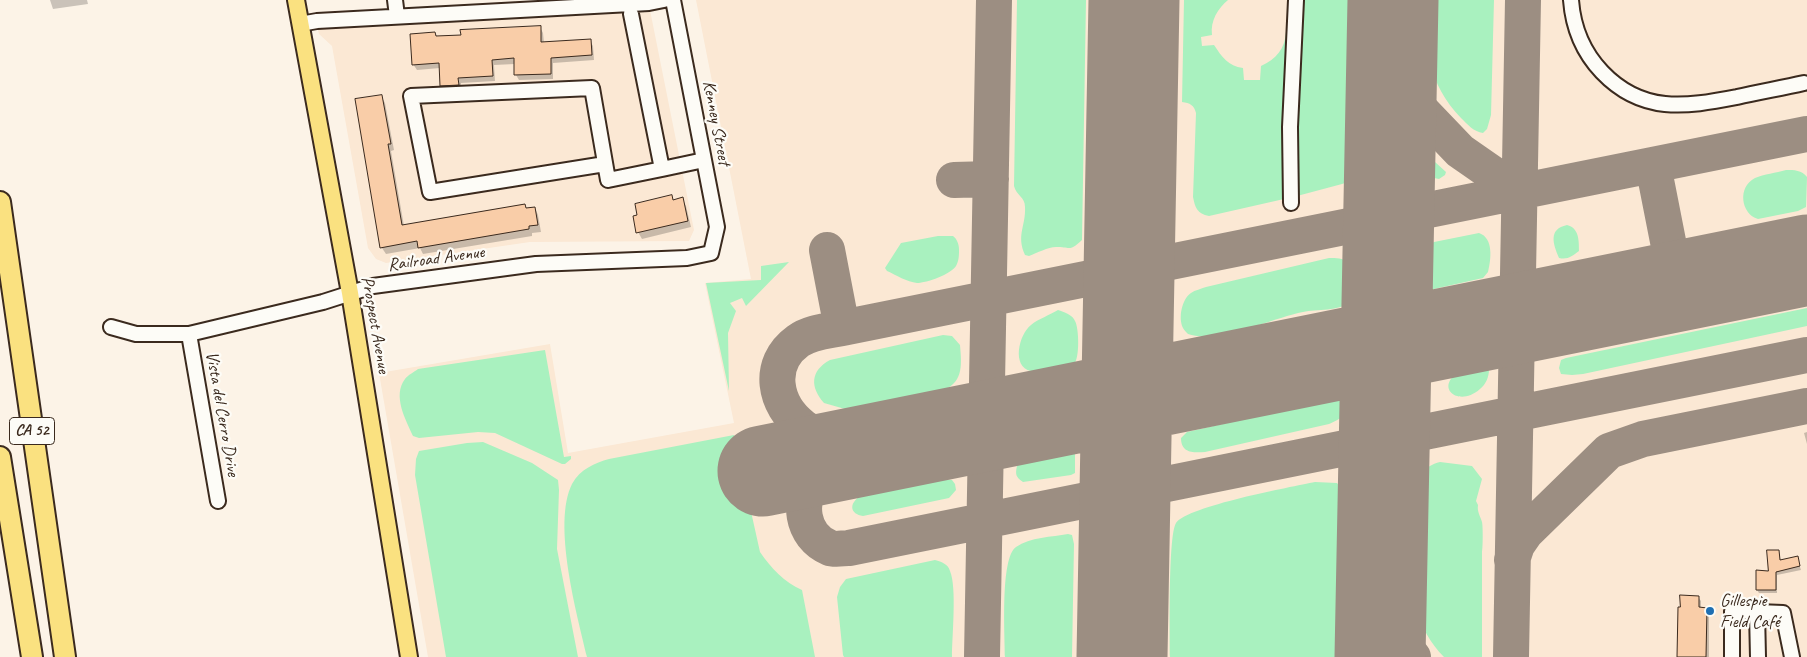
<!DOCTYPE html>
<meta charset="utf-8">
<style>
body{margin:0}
canvas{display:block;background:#fcf3e7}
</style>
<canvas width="1807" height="657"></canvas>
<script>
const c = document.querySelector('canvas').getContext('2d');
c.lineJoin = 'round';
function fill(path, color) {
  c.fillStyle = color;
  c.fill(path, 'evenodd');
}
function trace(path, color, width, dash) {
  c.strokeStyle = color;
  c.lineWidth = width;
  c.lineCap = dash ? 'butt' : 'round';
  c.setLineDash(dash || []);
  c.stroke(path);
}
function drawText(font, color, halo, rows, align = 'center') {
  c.font = font + ' Caveat,sans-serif';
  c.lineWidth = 4.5;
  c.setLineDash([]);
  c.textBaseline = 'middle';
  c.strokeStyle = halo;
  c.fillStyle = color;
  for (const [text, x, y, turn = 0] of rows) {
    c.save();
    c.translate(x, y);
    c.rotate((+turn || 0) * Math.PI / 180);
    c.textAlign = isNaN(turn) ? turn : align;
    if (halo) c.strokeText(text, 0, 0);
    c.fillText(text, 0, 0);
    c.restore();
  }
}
const built = new Path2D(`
 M696,0H1807V657H428L379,373L550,344L568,453L734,423L705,283L751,279Z
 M650,10L694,230L689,241L530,242L386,263L376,259L368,248L332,46L319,34L318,30L333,27Z`);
const green = new Path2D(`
 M1017,0H1086L1082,240C1069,252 1071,247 1056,247C1048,247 1037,253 1029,256L1025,255C1016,235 1026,226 1025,207C1025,197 1016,195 1014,186Z
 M1184,0H1228C1218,8 1210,21 1212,35L1201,37L1202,46L1214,45C1222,57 1228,66 1243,68L1244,80H1260L1261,66C1276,59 1285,49 1286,32H1289L1284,199L1209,216C1197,214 1195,207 1193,197L1196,113C1194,105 1190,103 1182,102Z
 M1300,0H1363L1357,162L1353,174L1348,182L1342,184L1297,196Z
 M1425,0H1494L1491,115L1487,129L1483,133C1474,132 1467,124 1461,118C1428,84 1424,45 1425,0Z
 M1421,152H1424L1446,172L1445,175L1439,179L1434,178L1424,164Z
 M1786,170C1794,170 1802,170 1807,177L1806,207L1798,211L1758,219C1741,214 1737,187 1755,178C1764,174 1776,173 1786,170Z
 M1567,225C1579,228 1579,240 1579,251C1572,256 1568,260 1559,258C1553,244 1548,229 1567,225Z
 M1479,233C1494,238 1491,260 1488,272L1483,278L1425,291L1421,287C1419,271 1420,251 1434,242Z
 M938,236H953C957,239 959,244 959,250C959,255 959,261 956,266C951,274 927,283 917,283C907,282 896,275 887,271L885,268L901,243Z
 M1329,258C1336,258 1343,258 1348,262C1356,268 1358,293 1351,301C1339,312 1317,309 1303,312C1273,318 1217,344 1188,334C1186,332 1184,330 1183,328C1178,318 1182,299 1191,293C1195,290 1201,289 1206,287Z
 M789,262L746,306L742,298L730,303L736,311L728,333L729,391L706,283L761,280V266Z
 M1807,308V326L1583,374L1572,375L1561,374L1559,368L1561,360L1566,358Z
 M1058,310C1064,312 1073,315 1075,321C1079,328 1080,358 1074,364C1060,367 1044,373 1031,371C1011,367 1019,334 1031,325C1038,319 1050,315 1058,310Z
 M943,335L952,336L960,345C962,368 963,383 940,392L845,409L824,403C810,387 810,371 830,360Z
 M545,350L564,457L571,456V459L565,464H562L495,433L478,432L419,438L413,436C406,420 392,396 405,379C408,375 414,372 418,369Z
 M1479,365H1486L1489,369C1489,377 1486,384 1480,389C1454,412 1425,377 1479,365Z
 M1342,397L1349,399C1353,412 1339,420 1329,424L1205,452C1193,453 1181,453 1181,438L1187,432Z
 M734,435L760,552C771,568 784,582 802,590L815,657H587C577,614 552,524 572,484C580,469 595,463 609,459Z
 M483,442L532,463L558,480L559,490L557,549L578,657H446L415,475L416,459L419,451L467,443Z
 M1075,450V473L1071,475L1023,482C1016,477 1015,475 1017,466L1023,461Z
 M1440,462L1472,466L1482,479L1476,501L1478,505C1477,512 1480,515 1482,522C1483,526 1483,547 1482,552V657H1444C1430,643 1421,627 1417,607C1412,585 1412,492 1422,475C1426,467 1432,464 1440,462Z
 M942,479L952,480L955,484L956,490L949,498L863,516C850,514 849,504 859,497Z
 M1315,482L1337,483L1343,491L1348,501L1353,547L1351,657H1170C1170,635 1168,536 1176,523C1188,506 1291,487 1315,482Z
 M1068,534L1072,535L1074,544L1072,657H1005C1005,636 1000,558 1016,547C1030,537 1052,537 1068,534Z
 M935,560C942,562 948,564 950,571C957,587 952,637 952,657H844L843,655L837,597L840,587L846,579Z`);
const shadow = new Path2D(`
 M50,0H87L88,4L53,9Z
 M540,27L543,33L544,43L590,41L593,46L594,60L553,63V79L519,80L516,75L515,64L494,65L495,81L461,83V90L444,91L441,85L440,68L417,70L413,64L435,33L437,37L462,36Z
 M381,96L385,103L394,150L391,151L404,226L535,208L538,215L541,232L532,233V236L423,254L420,248L386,254L382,248Z
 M682,199L686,206L691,227L642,239L638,232L673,201Z
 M1807,432V444L1804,433Z
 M1778,551L1781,561L1797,558L1801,570L1777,575V593H1759L1757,590L1770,572Z
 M1698,597L1701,601V609H1706L1709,613V657H1677Z`);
const taxiway = new Path2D(`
 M1392,80L1460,151L1519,192
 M1653,165L1677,287
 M954,180L991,179
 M827,250L842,328
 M1387,448L1385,611L1396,636L1413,657
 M864,450C842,446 821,440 803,427C774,405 766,364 798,341C810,332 827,331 842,328L1807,134
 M864,450C848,458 830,465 817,478C796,499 801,536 830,548C835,550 843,548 849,548L1807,355
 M1512,560L1517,545L1526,532L1609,451L1643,439L1807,406
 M982,657L994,0
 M1511,657L1523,0`);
const runway = new Path2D(`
 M763,471L1807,260
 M1122,657L1134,0
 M1380,657L1393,0`);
const building = new Path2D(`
 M541,26V42L591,39L592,55L551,58V74L514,75V58L492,60L493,76L458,78L459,85L440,86L439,63L412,65L410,34L435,32L436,36L461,35L460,30Z
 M382,95L391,144H388L402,225L525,204L526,208L535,207L538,225L529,226V229L418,248L417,241L380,248L355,99Z
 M672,195L673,200L683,197L688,221L636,233L633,216L637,215L635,204Z
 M1767,550H1779L1780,560L1798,556L1800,566L1776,572V590H1756V570L1768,571Z
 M1680,595L1699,596V607L1707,608L1706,657H1677L1678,607H1680Z`);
const minor = new Path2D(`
 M395,0L397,16
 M1571,0C1573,27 1583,52 1602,72C1642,114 1685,107 1737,97C1759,92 1782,88 1804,83
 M631,14L662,169L704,160
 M300,24L317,21L649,3L664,0
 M605,164L430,192L411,96L592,88L608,180L662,169
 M1291,203L1290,127L1296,0
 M111,327L136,334H189L323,302L373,286L536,264L687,258L711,253L717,227L673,0
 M189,334L218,501
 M1757,612L1758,657
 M1732,657V611L1783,613L1792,657`);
const major = new Path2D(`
 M296,0L350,293L409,657`);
const highway = new Path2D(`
 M0,202L65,657
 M0,457L32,657`);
const markers = [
 [1710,611,5,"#1f6fb2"]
];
const shields = [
 [32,431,45]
];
const shieldNames = [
 ["CA 52",32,431]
];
const streetNames = [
 ["Kenney Street",716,123,79],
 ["Railroad Avenue",436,259,-8],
 ["Prospect Avenue",375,325,80],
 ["Vista del Cerro Drive",222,414,80]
];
const poiNames = [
 ["Gillespie",1720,601],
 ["Field Café",1720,622]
];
fill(built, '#fbe8d4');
fill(green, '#a9f1bf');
fill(shadow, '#0003');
trace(taxiway, '#9c8e82', 36);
trace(runway, '#9c8e82', 91);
fill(building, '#f9cda8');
trace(building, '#3b2a1e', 1);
trace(minor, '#3b2a1e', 18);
trace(major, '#3b2a1e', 20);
trace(highway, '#3b2a1e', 24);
trace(minor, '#fdfcf7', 14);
trace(major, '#fae180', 16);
trace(highway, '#fae180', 20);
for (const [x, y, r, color] of markers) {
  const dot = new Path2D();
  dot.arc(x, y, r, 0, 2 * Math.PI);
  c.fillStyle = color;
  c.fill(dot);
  trace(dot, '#fdfcf7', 2);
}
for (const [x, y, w] of shields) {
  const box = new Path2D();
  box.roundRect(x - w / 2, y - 13.5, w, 27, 4);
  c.fillStyle = '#fdfcf7';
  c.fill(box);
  trace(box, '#3b2a1e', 1);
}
drawText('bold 16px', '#3b2a1e', null, shieldNames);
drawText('18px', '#3b2a1e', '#fdfcf7', streetNames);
drawText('18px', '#3b2a1e', '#fdfcf7', poiNames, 'left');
</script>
